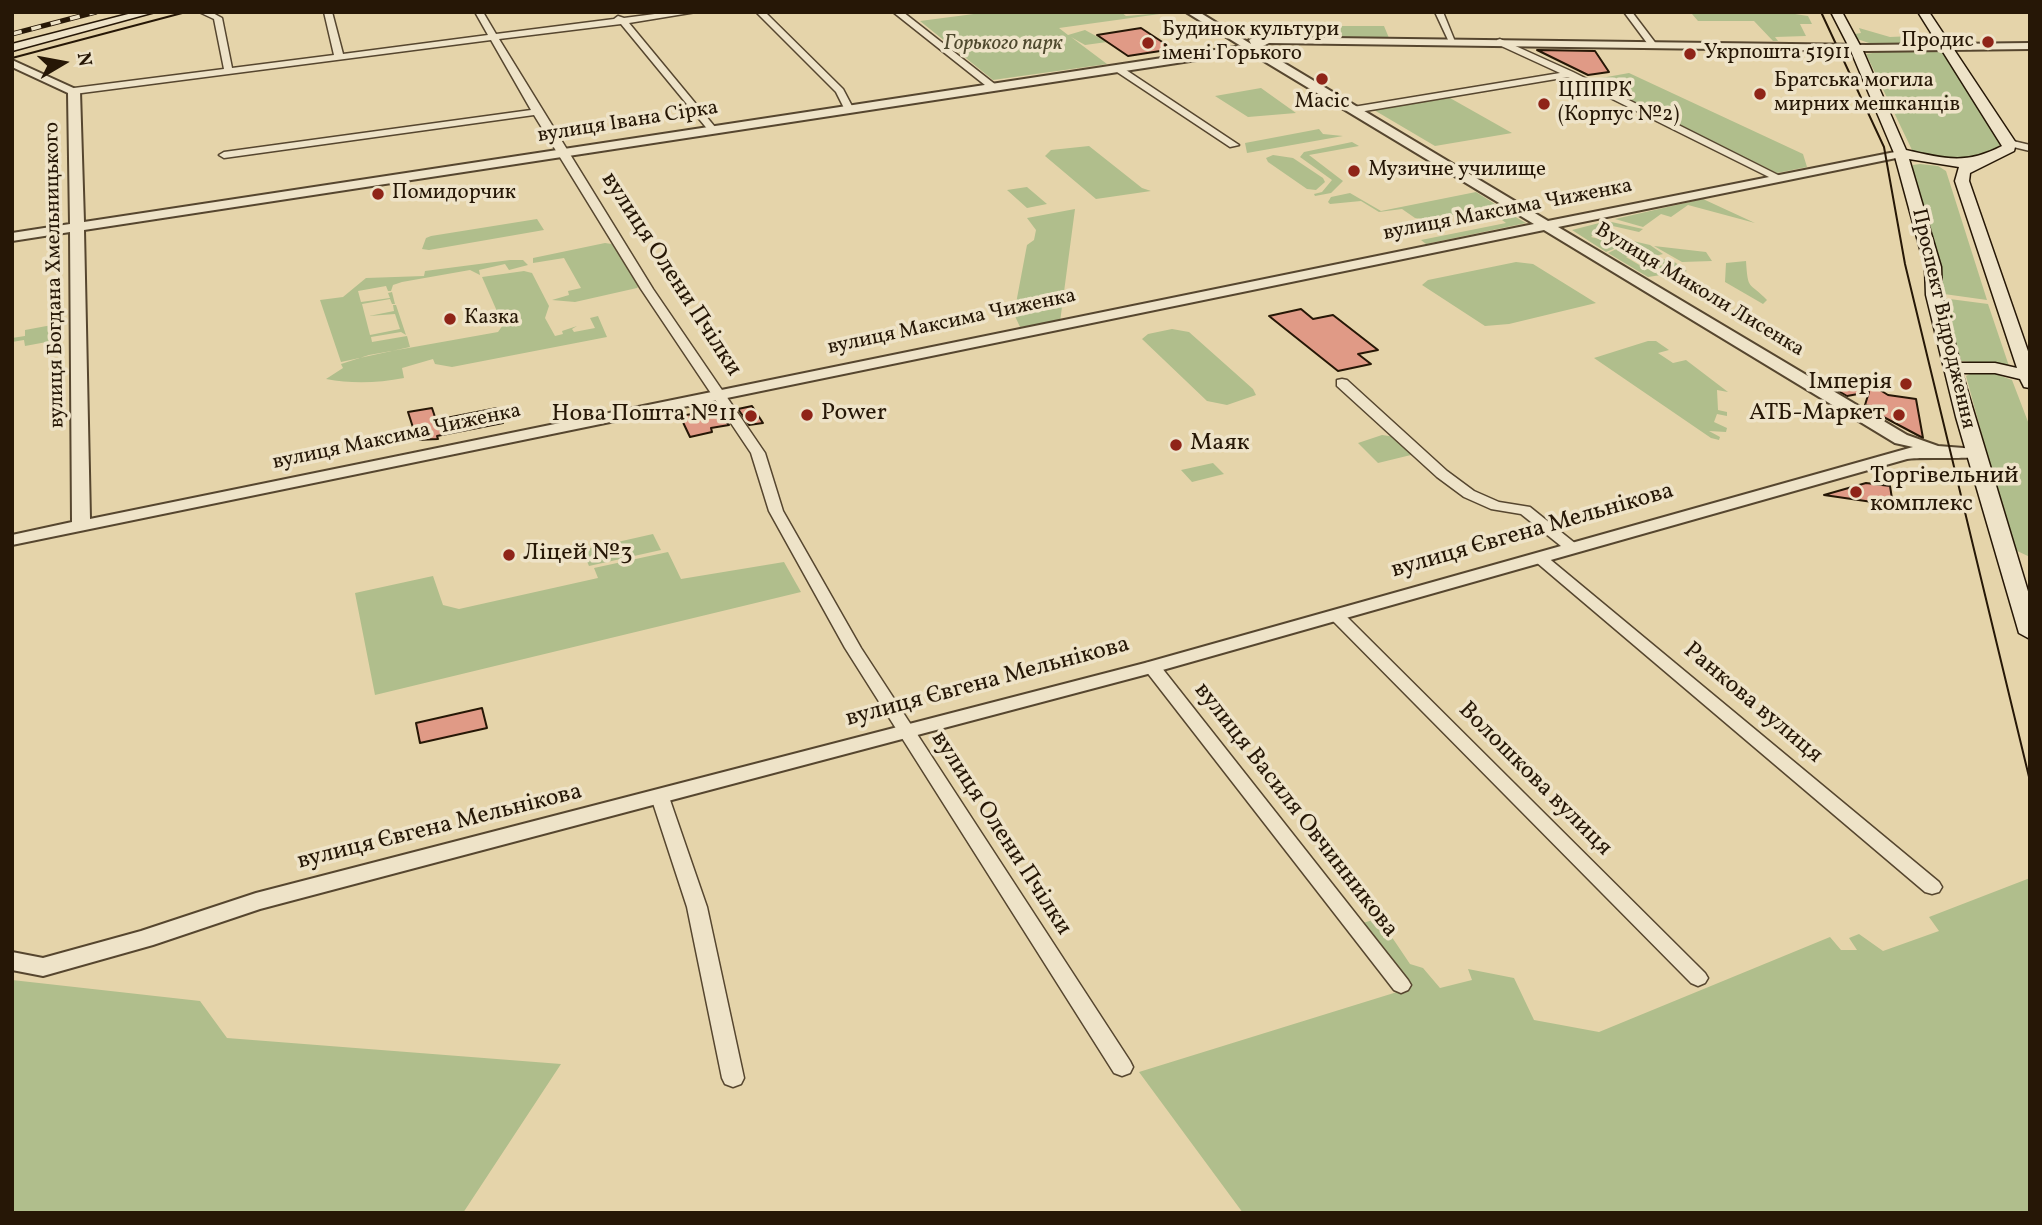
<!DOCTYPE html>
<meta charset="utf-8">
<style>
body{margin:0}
#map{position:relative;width:2042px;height:1225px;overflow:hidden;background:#e5d4aa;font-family:Vollkorn,serif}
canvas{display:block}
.frame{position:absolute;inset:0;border:14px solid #261706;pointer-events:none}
.north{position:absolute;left:28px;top:28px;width:70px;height:70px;-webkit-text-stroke:5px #eee3c8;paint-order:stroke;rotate:80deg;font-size:19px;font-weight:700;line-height:28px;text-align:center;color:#261706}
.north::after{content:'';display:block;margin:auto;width:24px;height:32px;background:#261706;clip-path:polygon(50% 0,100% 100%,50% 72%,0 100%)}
</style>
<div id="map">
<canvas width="2042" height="1225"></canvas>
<div class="frame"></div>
<div class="north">N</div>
</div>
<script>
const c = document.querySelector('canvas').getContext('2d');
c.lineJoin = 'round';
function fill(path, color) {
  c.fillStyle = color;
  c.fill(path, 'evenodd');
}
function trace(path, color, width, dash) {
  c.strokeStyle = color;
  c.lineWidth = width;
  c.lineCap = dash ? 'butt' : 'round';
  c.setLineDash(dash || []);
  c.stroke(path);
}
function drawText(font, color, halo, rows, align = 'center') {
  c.font = font + ' Vollkorn,serif';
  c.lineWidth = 7;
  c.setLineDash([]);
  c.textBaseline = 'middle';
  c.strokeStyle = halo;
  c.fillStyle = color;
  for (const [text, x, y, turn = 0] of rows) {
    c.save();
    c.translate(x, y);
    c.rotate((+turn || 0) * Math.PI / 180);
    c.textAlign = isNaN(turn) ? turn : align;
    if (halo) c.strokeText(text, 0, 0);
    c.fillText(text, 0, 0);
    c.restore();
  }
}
const green = new Path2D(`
 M989,12H1121L1126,16L1174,12L1059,28L1068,35L1085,30L1107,42L1085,45L1071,37L1107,64L993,80L920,21Z
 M1642,12H1782L1808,16L1812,24H1800L1806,36L1775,37L1778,41H1773L1754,21H1698L1692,14Z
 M1307,26H1384L1389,38L1326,37L1325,34H1338L1336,28Z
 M1859,28L1890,37L1934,35L1939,43L1872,44L1857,39L1855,34L1861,33Z
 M1879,52H1944L2000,143L1999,147C1969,160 1943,163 1912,150L1866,54Z
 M1629,73L1803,154L1807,167L1777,173L1590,80Z
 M1261,88L1296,113L1248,117L1215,96Z
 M1450,98L1512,133L1435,146L1374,110Z
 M1319,129L1323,134L1343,136L1247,153L1245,143Z
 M1352,142L1359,146L1309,155L1343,181L1331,193L1315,196L1314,194L1322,192L1332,180L1300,157L1304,152Z
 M1089,146L1142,188L1151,191L1096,199L1045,156L1051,150Z
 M1273,155L1293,158L1323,178L1325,182L1316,190L1307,189L1268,162L1266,158Z
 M1920,164L1938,166L1946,171L1987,300L1944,294L1913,169V165Z
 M1027,187L1047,204L1027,208L1007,190Z
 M1476,192L1498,206L1426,220L1415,218L1402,209L1379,212L1361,201L1330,204L1328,202L1331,197L1350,193L1381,211Z
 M1703,199L1755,223L1688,205L1671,217L1661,214L1643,227L1615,219Z
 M1075,209L1060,322L1020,327L1014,314L1027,245L1034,240L1036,230L1027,218Z
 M1502,209L1526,223L1426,244L1421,240L1506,223L1494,214L1482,213Z
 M537,219L544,230L429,250L422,249L426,238L431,236Z
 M1607,221L1643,229L1639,232L1604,224L1591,237L1623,245L1606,252L1572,230Z
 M1633,241L1650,245L1663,254L1651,257L1644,253L1626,257L1646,269L1664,265L1657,261L1669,258L1687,271L1648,277L1608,253Z
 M605,243L612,244L639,286L637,288L575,302L552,300L569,295L568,291L581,288L564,258L533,263V258Z
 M1654,246L1706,252L1712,261L1682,262Z
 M510,260H523L528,265L509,270L505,264L479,270L480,275L470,270L402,282L393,285L391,291H388L386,286L358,291L361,302L390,298L388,293L392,292L395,304H392L390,299L362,304L370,335L400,329L395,314L369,316L394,311L393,305H396L406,335L401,332L371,337L372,342L407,336L410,347L341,362L320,300L343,297L366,278L424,276L425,271Z
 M1746,261C1748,292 1749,281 1767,300L1763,304L1725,282L1726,263Z
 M1516,262L1533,264L1596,303L1509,324L1485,326L1422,285L1428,280Z
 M524,271L532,273L549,306L545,318L555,336L563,334L562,331L577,326L572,329L574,332L595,328L590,318L598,316L607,337L452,367L435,364L433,359L402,368L404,378C378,383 352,384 326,379L343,368L341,364L369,355L498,332L503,325L482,277Z
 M1942,298L1988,304L2009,366L1961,361Z
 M52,325V341L25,346L24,340L12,342V338L25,336V330Z
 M1172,329L1189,332L1253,389L1256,395L1227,405L1207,401L1142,339L1148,334Z
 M1648,341H1656L1669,350L1658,353L1673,363L1686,360L1728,392L1717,390L1718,410L1727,412V416L1717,414L1714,422L1727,428L1726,432L1709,431L1720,437L1719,440L1711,438L1594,358Z
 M1974,372L1993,373L2012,380L2030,427V557L2013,549L1966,376Z
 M1382,435L1396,437L1415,454L1378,463L1358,443Z
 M1213,463L1224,474L1192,482L1181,470Z
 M653,534L661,550L589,566L582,550Z
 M668,552L681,579L784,562L801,592L375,695L355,593L433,576L443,605L459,609L598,578L594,568Z
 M2030,878V1213H1243L1139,1072L1410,988L1363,923L1379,918L1410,964L1423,968L1440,988L1472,980L1468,969L1514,978L1534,1020L1599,1032L1830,937L1841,950H1857L1849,938L1859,934L1883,951L1939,931L1929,917Z
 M12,980L200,1001L227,1038L561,1064L463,1213H12Z`);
const building = new Path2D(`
 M1141,28L1173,49L1128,56L1097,35Z
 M1537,50L1595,51L1609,72L1588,75Z
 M1301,309L1313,319L1333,315L1378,350L1358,354L1371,364L1338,371L1269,316Z
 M1856,375L1888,395L1916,399L1923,438L1876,413L1875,407L1865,405L1869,392L1847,396L1823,382Z
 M752,406L763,423L749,425L738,409Z
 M432,408L436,420L497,408L503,423L437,436L438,439L417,440L408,412Z
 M716,410L729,425L711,428L712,432L690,437L680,416Z
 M1866,483L1890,486L1893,505L1824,495Z
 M482,708L487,728L420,743L416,723Z`);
const minor = new Path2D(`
 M199,12H211L222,18L232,68L334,55L324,12H332L343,54L488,35L475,12H483L496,34L614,19L618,16L624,18L670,12H696L629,23L715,127L717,129L712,132L709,131L621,24L499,39L653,289L765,453L783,511L861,648L1130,1061L1133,1067L1130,1073L1122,1076L1114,1073L845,648L769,511L751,453L641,289L534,115L224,158L219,155L224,152L531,110L491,40L74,94L69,91L74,88L224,69L214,19Z
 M756,12H765L843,89L853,108L851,110H845L836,92Z
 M893,12H903L996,85V89H990Z
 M1435,12H1443L1456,44L1449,42Z
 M1624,12H1632L1657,45L1656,47H1650Z
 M1500,39L1573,72L1786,179L1777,181L1568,77L1353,113L1348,110L1353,107L1560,73L1497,44V40Z
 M1114,66H1120L1239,145L1230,147L1114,70Z
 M2009,140L2030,145V151L2005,145L2004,143Z
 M1342,379L1347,380L1447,471L1474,491L1499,502L1530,507L1576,544L1578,547L1576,550H1566L1521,514L1491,509L1464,497L1437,477L1337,386V380Z
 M1541,554L1546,556L1939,882L1942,887L1939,892L1932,894L1925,892L1536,562L1533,559L1536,556Z
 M1337,611L1343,613L1705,973L1708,978L1705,983L1698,986L1691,983L1331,619L1329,616Z
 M1152,662L1158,663L1408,980L1411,985L1408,990L1401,993L1394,990L1146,671L1144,667L1146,663Z
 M660,791L666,793L669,797L707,907L744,1078L741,1084L733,1087L725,1084L722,1078L687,907L651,797L654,793Z`);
const tertiary = new Path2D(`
 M1186,12H1199L1251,44L1249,40L1254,37L1867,45L2030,43V49L1867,51L1269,43L1259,48L1548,221L1905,150L1907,153L1901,157L1558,227L1907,435L1938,446L1976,449L1984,454C1978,461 1924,456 1907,459L1159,671L260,909L153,945L43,976L12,970V952L43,958L141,931L256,893L1145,663L1913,447L1895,443L1544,230L12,545V535L72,522L70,232L12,241V233L70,224L68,93L12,67V60L80,91L84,222L1241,46ZM1249,52L1534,224L90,519L84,230Z`);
const secondary = new Path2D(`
 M136,12H155L12,51V44Z
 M1831,12H1842L1863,51L1906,150C1946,159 1965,165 2002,146L1918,12H1929L2016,143L2014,151L1970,173L1969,181L2030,357V388L2024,387L2020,379L1995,373H1962L2030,598V639L2019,633L1956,417L1926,295L1925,267L1894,153L1851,51ZM1909,159L1959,167L1955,181L2017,368L1995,363H1960L1942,295L1941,267Z`);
const tram = new Path2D(`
 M1821,12L1884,147L1905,264L2030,781
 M12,58L186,12`);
const rail = new Path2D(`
 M12,34L96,12`);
const markers = [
 [1988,42,7,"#8f2418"],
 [1148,43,7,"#8f2418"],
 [1690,54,7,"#8f2418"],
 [1322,79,7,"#8f2418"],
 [1760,94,7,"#8f2418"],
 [1544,104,7,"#8f2418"],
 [1354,171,7,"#8f2418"],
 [378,194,7,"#8f2418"],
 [450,319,7,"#8f2418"],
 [1906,384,7,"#8f2418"],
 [807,415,7,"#8f2418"],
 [1899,415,7,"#8f2418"],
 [751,416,7,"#8f2418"],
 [1176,445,7,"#8f2418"],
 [1856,492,7,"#8f2418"],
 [509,555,7,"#8f2418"]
];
const farPoinames = [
 ["Будинок культури",1162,31],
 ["імені Горького",1162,55],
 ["Продис",1974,42,"right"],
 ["Укрпошта 51911",1704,54],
 ["Братська могила",1774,82],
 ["мирних мешканців",1774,106],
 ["ЦППРК",1558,92],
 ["(Корпус №2)",1558,116],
 ["Macic",1322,103,"center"],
 ["Музичне училище",1368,171],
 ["Помидорчик",392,194],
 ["Казка",464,319]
];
const farParknames = [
 ["Горького парк",1003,45]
];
const farStreetnames = [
 ["вулиця Івана Сірка",628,123,-9],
 ["вулиця Максима Чиженка",1508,211,-11],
 ["вулиця Богдана Хмельницького",56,275,-91],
 ["Вулиця Миколи Лисенка",1699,291,31],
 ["Проспект Відродження",1942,319,77],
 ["вулиця Максима Чиженка",952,323,-12],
 ["вулиця Максима Чиженка",397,438,-12]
];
const streetNames = [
 ["вулиця Олени Пчілки",670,275,57],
 ["вулиця Євгена Мельнікова",1533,532,-16],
 ["вулиця Євгена Мельнікова",988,683,-15],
 ["Ранкова вулиця",1752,704,40],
 ["Волошкова вулиця",1534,780,45],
 ["вулиця Василя Овчинникова",1295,811,52],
 ["вулиця Євгена Мельнікова",440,828,-14],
 ["вулиця Олени Пчілки",1000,834,57]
];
const poiNames = [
 ["Імперія",1892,384,"right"],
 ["Power",821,415],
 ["АТБ-Маркет",1885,415,"right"],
 ["Нова Пошта №11",737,416,"right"],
 ["Маяк",1190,445],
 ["Торгівельний",1870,478],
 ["комплекс",1870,506],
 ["Ліцей №3",523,555]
];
fill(green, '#b0be8c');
fill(building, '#e09a86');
trace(building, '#261706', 2);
trace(minor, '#56462f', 3);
trace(tertiary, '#56462f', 4);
trace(secondary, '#261706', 3);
fill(minor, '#eee3c8');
fill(tertiary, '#eee3c8');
fill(secondary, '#eee3c8');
trace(tram, '#261706', 2);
trace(rail, '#261706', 5);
trace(rail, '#eee3c8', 3.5, [10]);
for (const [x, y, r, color] of markers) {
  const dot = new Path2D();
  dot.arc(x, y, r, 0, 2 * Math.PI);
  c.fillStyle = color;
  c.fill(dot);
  trace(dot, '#eee3c8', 2.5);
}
drawText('21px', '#261706', '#eee3c8', farPoinames, 'left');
drawText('italic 21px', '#4f492e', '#eee3c8', farParknames);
drawText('21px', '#261706', '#eee3c8', farStreetnames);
drawText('24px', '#261706', '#eee3c8', streetNames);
drawText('24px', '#261706', '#eee3c8', poiNames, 'left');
</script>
